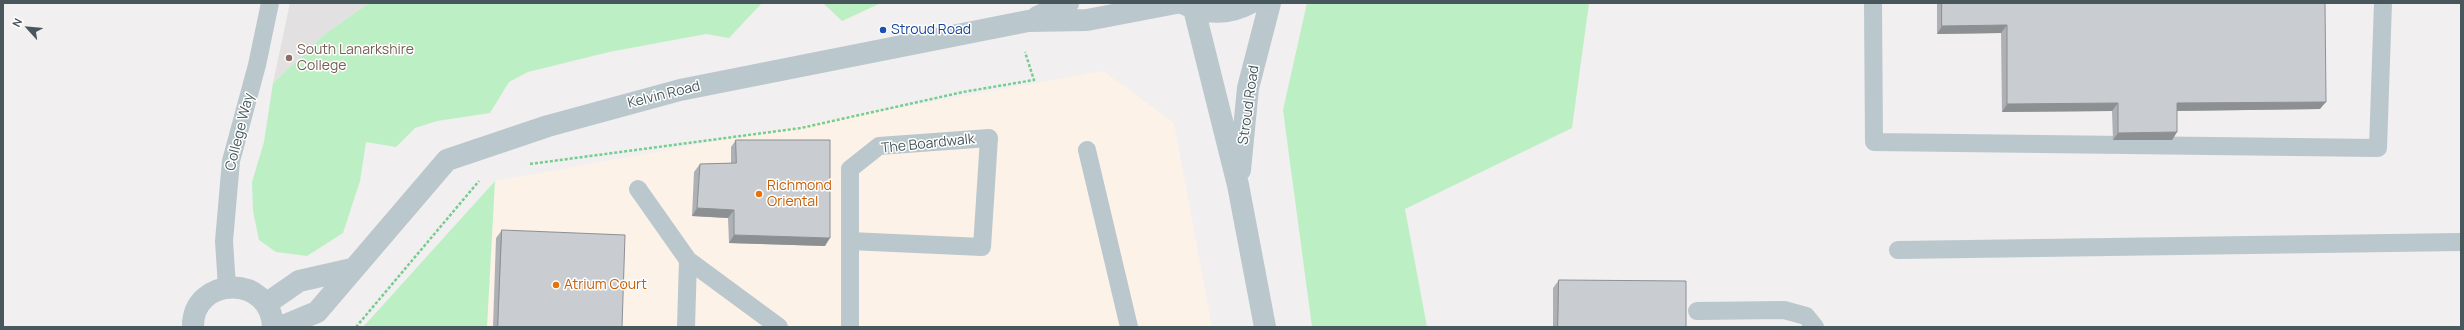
<!DOCTYPE html>
<style>
body{margin:0}
#map{position:relative;width:2464px;height:330px;overflow:hidden;background:#f1efef;font-family:Manrope,sans-serif}
canvas{display:block}
.frame{position:absolute;inset:0;border:4px solid #47575c;pointer-events:none}
.north{position:absolute;left:8px;top:8px;width:40px;height:40px;-webkit-text-stroke:3px #fff;paint-order:stroke;rotate:297deg;font-size:11px;font-weight:700;line-height:16px;text-align:center;color:#47575c}
.north::after{content:'';display:block;margin:auto;width:14px;height:18px;background:#47575c;clip-path:polygon(50% 0,100% 100%,50% 72%,0 100%)}
</style>
<div id="map">
<canvas width="2464" height="330"></canvas>
<div class="frame"></div>
<div class="north">N</div>
</div>
<script>
const c = document.querySelector('canvas').getContext('2d');
c.lineJoin = 'round';
function fill(path, color) {
  c.fillStyle = color;
  c.fill(path, 'evenodd');
}
function trace(path, color, width, dash) {
  c.strokeStyle = color;
  c.lineWidth = width;
  c.lineCap = dash ? 'butt' : 'round';
  c.setLineDash(dash || []);
  c.stroke(path);
}
function drawText(font, color, halo, rows, align = 'center') {
  c.font = font + ' Manrope,sans-serif';
  c.lineWidth = 3;
  c.setLineDash([]);
  c.textBaseline = 'middle';
  c.strokeStyle = halo;
  c.fillStyle = color;
  for (const [text, x, y, turn = 0] of rows) {
    c.save();
    c.translate(x, y);
    c.rotate((+turn || 0) * Math.PI / 180);
    c.textAlign = isNaN(turn) ? turn : align;
    if (halo) c.strokeText(text, 0, 0);
    c.fillText(text, 0, 0);
    c.restore();
  }
}
const commercial = new Path2D(`
 M1103,71L1174,123L1212,327H363L495,181Z`);
const education = new Path2D(`
 M290,3H369L325,34L273,83Z`);
const green = new Path2D(`
 M369,3H762L729,38L706,34L609,52L528,72L509,82L490,113L437,121L415,128L396,147L366,142L360,181L343,233L307,256L276,252L259,240L253,211L252,182L264,142L273,83L325,34Z
 M823,3H906H881L842,21Z
 M1307,3H1589L1572,128L1405,209L1427,327H1312L1283,110Z
 M495,181L487,327H363Z`);
const path = new Path2D(`
 M530,164L801,128L963,92L1034,80L1025,52
 M356,327L479,181`);
const service = new Path2D(`
 M1873,3L1874,142L2378,148L2383,3
 M1087,150L1129,327
 M638,189L688,260L779,327
 M1898,250L2461,242
 M227,287L224,241L231,161L257,65L270,3
 M1697,311L1784,310L1806,316L1815,327
 M686,327L688,260
 M850,327V169L879,146L989,138L982,247L850,241`);
const tertiary = new Path2D(`
 M1182,3C1205,14 1228,15 1250,3
 M1194,9L1238,185L1265,327
 M1037,17L1068,3
 M1240,170L1248,88L1270,3
 M266,304L299,281L352,269
 M193,327C192,276 271,273 273,327
 M281,327L317,312L447,160L548,126L680,90L1028,21L1087,20L1176,3`);
const wall = new Path2D(`
 M1937,3H2325L2320,109L2177,111V132L2172,140H2113L2112,111L2002,112L2001,33L1937,34Z
 M736,140L825,246L729,243L728,218L692,216L694,172L700,164L731,163V147Z
 M502,230L622,327H493L496,238Z
 M1559,280L1686,327H1553V288Z`);
const shadedWall = new Path2D(`
 M2007,25L2001,33L1937,34L1942,26Z
 M2326,102L2320,109L2172,111L2177,103Z
 M2118,103L2112,111L2002,112L2007,104Z
 M2177,132L2172,140H2113L2118,133Z
 M697,208L734,210L728,218L692,216Z
 M734,235L830,238L825,246L729,243Z`);
const building = new Path2D(`
 M1942,3H2325L2326,102L2177,103V132L2118,133V103L2007,104V25L1942,26Z
 M736,140H830V238L734,235V210L697,208L700,164L736,163Z
 M502,230L625,235L622,327H498Z
 M1559,280L1686,281V327H1558Z`);
const markers = [
 [883,30,4,"#1a4fb4"],
 [289,58,4,"#8d6e63"],
 [759,194,4,"#e8710a"],
 [556,285,4,"#e8710a"]
];
const transitNames = [
 ["Stroud Road",891,30]
];
const educationNames = [
 ["South Lanarkshire",297,50],
 ["College",297,66]
];
const streetNames = [
 ["Kelvin Road",664,95,-14],
 ["Stroud Road",1249,105,-82],
 ["College Way",240,132,-76],
 ["The Boardwalk",928,144,-6]
];
const foodNames = [
 ["Richmond",767,186],
 ["Oriental",767,202],
 ["Atrium Court",564,285]
];
fill(commercial, '#fcf2e8');
fill(education, '#e2e0e1');
fill(green, '#bdefc5');
trace(path, '#75cd8e', 2.5, [3, 2]);
trace(service, '#bac7cc', 18);
trace(tertiary, '#bac7cc', 22);
fill(wall, '#adb0b4');
fill(shadedWall, '#8d9092');
fill(building, '#c9cdd1');
trace(building, '#8d9092', 1);
for (const [x, y, r, color] of markers) {
  const dot = new Path2D();
  dot.arc(x, y, r, 0, 2 * Math.PI);
  c.fillStyle = color;
  c.fill(dot);
  trace(dot, '#fff', 1.5);
}
drawText('14px', '#164399', '#fff', transitNames, 'left');
drawText('14px', '#785e54', '#fff', educationNames, 'left');
drawText('14px', '#47575c', '#fff', streetNames);
drawText('14px', '#c56008', '#fff', foodNames, 'left');
</script>
